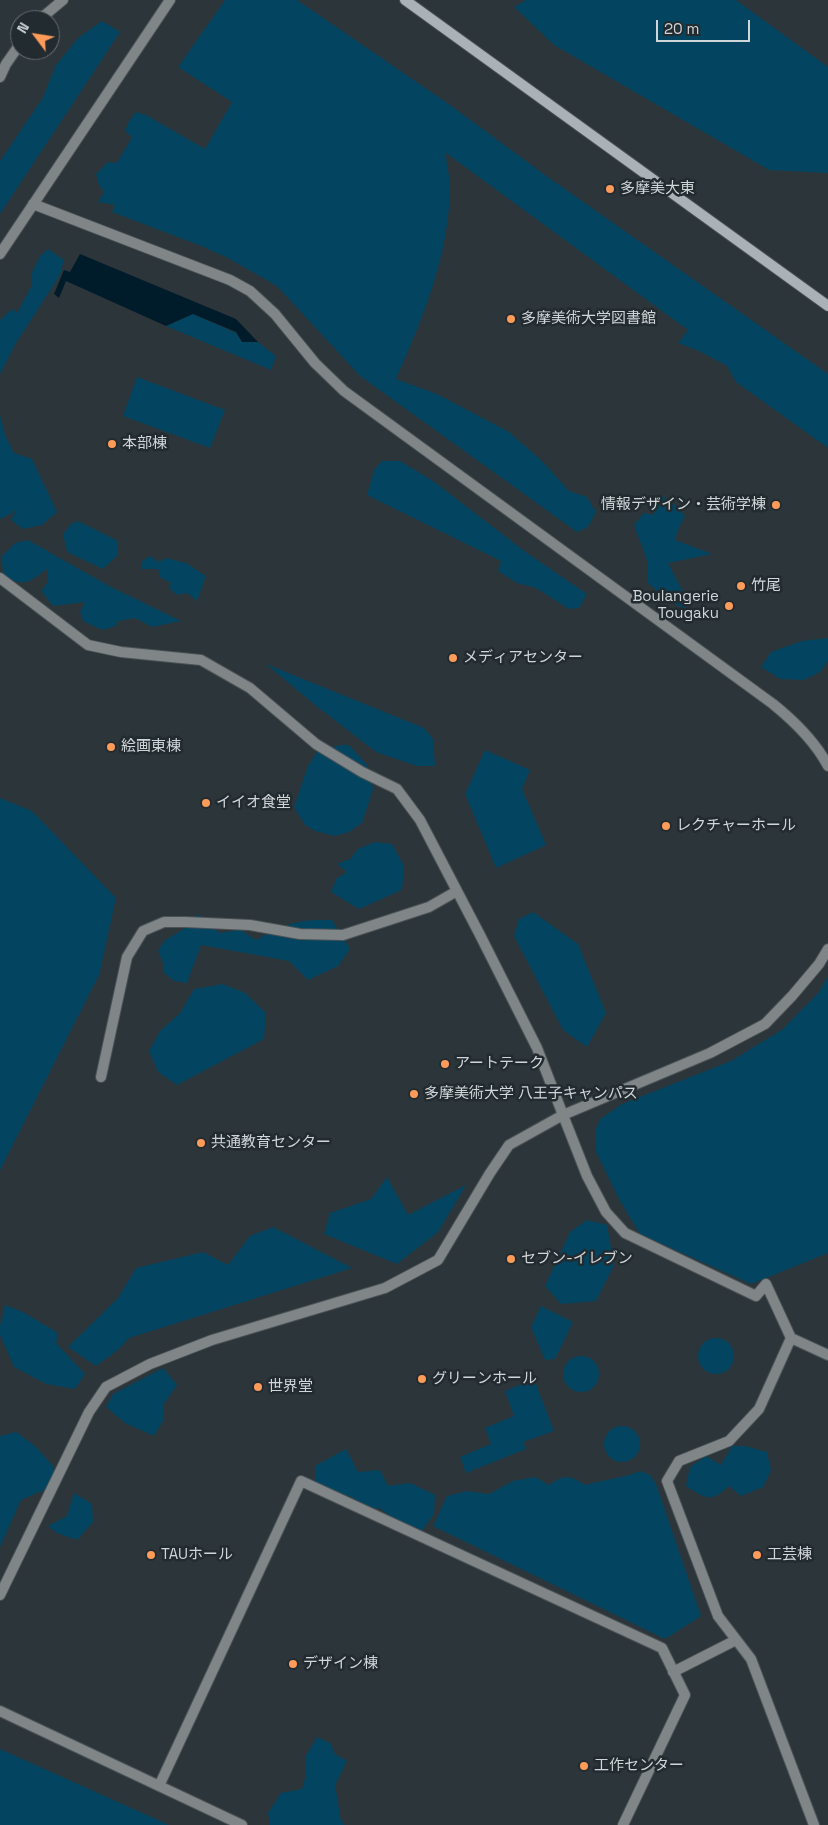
<!DOCTYPE html>
<meta charset="utf-8">
<style>
body{margin:0}
#map{position:relative;width:828px;height:1825px;overflow:hidden;background:#2c353a;font-family:"Space Grotesk",sans-serif}
canvas{display:block}
.north{position:absolute;left:10px;top:10px;width:50px;height:50px;box-sizing:border-box;background:#222b30;border:1px solid #686f73;border-radius:50%;rotate:301deg;font-size:14px;font-weight:700;line-height:20px;text-align:center;color:#d0d5d8}
.north::after{content:'';display:block;margin:auto;width:18px;height:22px;background:#fe9b59;clip-path:polygon(50% 0,100% 100%,50% 72%,0 100%)}
.scale{position:absolute;left:656px;top:20px;width:94px;height:22px;box-sizing:border-box;border:2px solid #d0d5d8;border-top:0;padding-left:6px;font-size:15px;line-height:18px;white-space:nowrap;color:#d0d5d8;-webkit-text-stroke:4px #222b30;paint-order:stroke}
</style>
<div id="map">
<canvas width="828" height="1825"></canvas>
<div class="north">N</div>
<div class="scale">20 m</div>
</div>
<script>
const c = document.querySelector('canvas').getContext('2d');
c.lineJoin = 'round';
function fill(path, color) {
  c.fillStyle = color;
  c.fill(path, 'evenodd');
}
function trace(path, color, width, dash) {
  c.strokeStyle = color;
  c.lineWidth = width;
  c.lineCap = dash ? 'butt' : 'round';
  c.setLineDash(dash || []);
  c.stroke(path);
}
function drawText(font, color, halo, rows, align = 'center') {
  c.font = font + ' "Space Grotesk","Noto Sans JP",sans-serif';
  c.lineWidth = 5;
  c.setLineDash([]);
  c.textBaseline = 'middle';
  c.strokeStyle = halo;
  c.fillStyle = color;
  for (const [text, x, y, turn = 0] of rows) {
    c.save();
    c.translate(x, y);
    c.rotate((+turn || 0) * Math.PI / 180);
    c.textAlign = isNaN(turn) ? turn : align;
    if (halo) c.strokeText(text, 0, 0);
    c.fillText(text, 0, 0);
    c.restore();
  }
}
const green = new Path2D(`
 M225,0H297L450,105L545,175L828,374V448L736,382L727,366L699,351L678,343L688,330L446,153C446,164 450,176 450,188C449,255 423,318 396,379L437,394L509,432L542,461L569,491L587,497L596,512L588,527L577,532L360,376L277,286L228,258L199,245L112,212L115,205L98,202L104,192L99,185L96,174L108,162L117,163L132,137L125,131L129,121L136,112L146,115L205,149L232,102L178,67Z
 M526,0H736L828,67V173L769,170L554,45L514,7Z
 M102,21L120,32L0,214V161L42,99L56,65L78,38Z
 M48,249L64,260L60,275L16,343L0,374V320L12,309L17,313L32,285V272L40,256Z
 M193,314L236,333L242,342H258L276,356L271,370L166,326Z
 M137,377L225,410L210,448L123,416Z
 M0,415L5,435L14,453L32,459L57,512L42,525L23,529L11,520L17,508L11,514L0,519Z
 M382,461H400L433,481L527,553L587,594L579,608L569,609L536,588L517,583L498,571L501,561L367,495L374,470Z
 M662,496L675,505L685,516L678,530L675,540L712,554L668,563L688,602L685,609L669,601L648,583V563L634,525L644,513L655,515L650,507Z
 M78,521L118,541V555L103,569L67,552L63,534L71,524Z
 M28,540L109,586L181,621L152,627L135,618L118,621L116,626L102,630L83,621L80,612L85,602L53,606L41,591L48,582L47,569C29,582 27,587 4,577L1,557L15,543Z
 M150,556L159,562L166,558L186,563L206,576L197,601L187,593L177,595L169,588L171,583L160,577L158,569H141L142,561Z
 M828,638V661L820,672L804,680L780,679L761,667L771,652L802,641Z
 M266,664L424,728L433,739L435,766H417L376,752L315,705Z
 M340,745H349L368,766L373,789L362,823L349,832L335,836L315,831L305,825L294,807L308,766L317,752Z
 M485,750L530,770L522,789L546,845L496,868L465,794Z
 M0,798L32,811L116,898L99,975L0,1170Z
 M375,842L392,844L404,866L402,890L359,909L331,892L336,879L347,872L337,864L350,859L358,849Z
 M533,912L578,944L606,1013L587,1047L563,1030L514,936L519,919Z
 M198,914L219,933L240,930L256,940C286,924 296,919 332,920L350,949L338,966L308,980L289,961L201,945L187,983L174,981L163,972V963L158,951L164,941L182,930Z
 M828,976V1253L751,1284L640,1234L620,1201L596,1152L595,1131L600,1119L622,1104L731,1061L783,1029L819,992Z
 M223,984L245,993L266,1013L264,1039L177,1085L158,1072L149,1051L160,1031L180,1013L194,989Z
 M387,1177L408,1215L466,1185L438,1232L397,1264L324,1234L330,1213L371,1199Z
 M587,1220L607,1225L614,1265L596,1301L561,1304L545,1286L570,1232Z
 M273,1227L352,1268L129,1338L118,1350L96,1366L68,1347L118,1298L136,1268L203,1252L228,1265L250,1236Z
 M5,1305L23,1312L58,1333L56,1343L85,1374L75,1389L46,1384L14,1367L0,1335V1326Z
 M541,1306L573,1322L555,1359L545,1360L531,1327Z
 M698 1356a18 18 0 1 1 36 0a18 18 0 1 1-36 0Z
 M563 1374a18 18 0 1 1 36 0a18 18 0 1 1-36 0Z
 M163,1368L177,1385L163,1405L164,1419L154,1436L125,1423L106,1407L113,1394Z
 M534,1379L554,1431L523,1442L526,1449L466,1473L460,1457L491,1444L485,1428L514,1416L505,1391Z
 M604 1444a18 18 0 1 1 36 0a18 18 0 1 1-36 0Z
 M16,1432L35,1446L54,1467L51,1487L21,1500L0,1547V1436Z
 M732,1446H745L767,1452L771,1470L763,1487L741,1496L729,1486C710,1503 706,1499 686,1486L690,1467L706,1456L721,1465Z
 M346,1449L358,1472L380,1470L388,1486L410,1483L435,1495L434,1514L421,1532L397,1522L380,1508L368,1511C351,1493 349,1494 325,1496L315,1485V1466Z
 M640,1471L650,1475L656,1484L701,1616L665,1639L433,1526L447,1496L467,1491L489,1494L513,1481L535,1477L549,1485C565,1474 569,1475 585,1485C603,1480 622,1478 640,1471Z
 M74,1493L92,1504L93,1522L77,1540L57,1533L48,1526L67,1516Z
 M317,1737L330,1743L335,1754L347,1761L335,1785L341,1821L345,1825H270L268,1813L281,1793L302,1789L306,1775L305,1757Z
 M0,1749L169,1825H0Z`);
const water = new Path2D(`
 M80,254L236,319L258,342H242L236,332L193,314L166,326L66,281L59,298L54,294L64,270L70,272Z`);
const lane = new Path2D(`
 M39,20L63,0
 M0,77L6,64L20,44
 M33,204L230,280L250,291L275,314L315,363L344,391L773,704C794,721 815,741 828,766
 M0,254L170,0
 M0,578L88,645L121,652L201,660L250,688L316,744L362,772L397,789L420,820L480,935L537,1048L563,1115L509,1145L490,1173L438,1260L385,1288L212,1340L150,1364L106,1387L89,1412L0,1595
 M828,949L819,964L792,996L765,1024L710,1053L563,1115L587,1176L606,1212L625,1233L756,1296L766,1284L791,1338L828,1355
 M101,1077L127,957L143,931L164,922H185L250,925L300,934L343,935L429,907L457,891
 M791,1338L759,1409L729,1441L679,1461L667,1481L718,1616L751,1659L814,1825
 M673,1672L736,1640
 M0,1711L242,1825
 M159,1786L301,1481L662,1648L685,1695L623,1825`);
const secondary = new Path2D(`
 M405,0L828,306`);
const markers = [
 [610,189,5,"#fe9b59"],
 [511,319,5,"#fe9b59"],
 [112,444,5,"#fe9b59"],
 [776,505,5,"#fe9b59"],
 [741,586,5,"#fe9b59"],
 [729,606,5,"#fe9b59"],
 [453,658,5,"#fe9b59"],
 [111,747,5,"#fe9b59"],
 [206,803,5,"#fe9b59"],
 [666,826,5,"#fe9b59"],
 [445,1064,5,"#fe9b59"],
 [414,1094,5,"#fe9b59"],
 [201,1143,5,"#fe9b59"],
 [511,1259,5,"#fe9b59"],
 [422,1379,5,"#fe9b59"],
 [258,1387,5,"#fe9b59"],
 [151,1555,5,"#fe9b59"],
 [757,1555,5,"#fe9b59"],
 [293,1664,5,"#fe9b59"],
 [584,1766,5,"#fe9b59"]
];
const poiNames = [
 ["多摩美大東",620,189],
 ["多摩美術大学図書館",521,319],
 ["本部棟",122,444],
 ["情報デザイン・芸術学棟",766,505,"right"],
 ["竹尾",751,586],
 ["Boulangerie",719,597,"right"],
 ["Tougaku",719,614,"right"],
 ["メディアセンター",463,658],
 ["絵画東棟",121,747],
 ["イイオ食堂",216,803],
 ["レクチャーホール",676,826],
 ["アートテーク",455,1064],
 ["多摩美術大学 八王子キャンパス",424,1094],
 ["共通教育センター",211,1143],
 ["セブン-イレブン",521,1259],
 ["グリーンホール",432,1379],
 ["世界堂",268,1387],
 ["TAUホール",161,1555],
 ["工芸棟",767,1555],
 ["デザイン棟",303,1664],
 ["工作センター",594,1766]
];
fill(green, '#034560');
fill(water, '#001c2b');
trace(lane, '#4a5256', 12);
trace(secondary, '#4a5256', 12);
trace(lane, '#808587', 10);
trace(secondary, '#abb2b7', 10);
for (const [x, y, r, color] of markers) {
  const dot = new Path2D();
  dot.arc(x, y, r, 0, 2 * Math.PI);
  c.fillStyle = color;
  c.fill(dot);
  trace(dot, '#222b30', 2);
}
drawText('15px', '#d0d5d8', '#222b30', poiNames, 'left');
</script>
